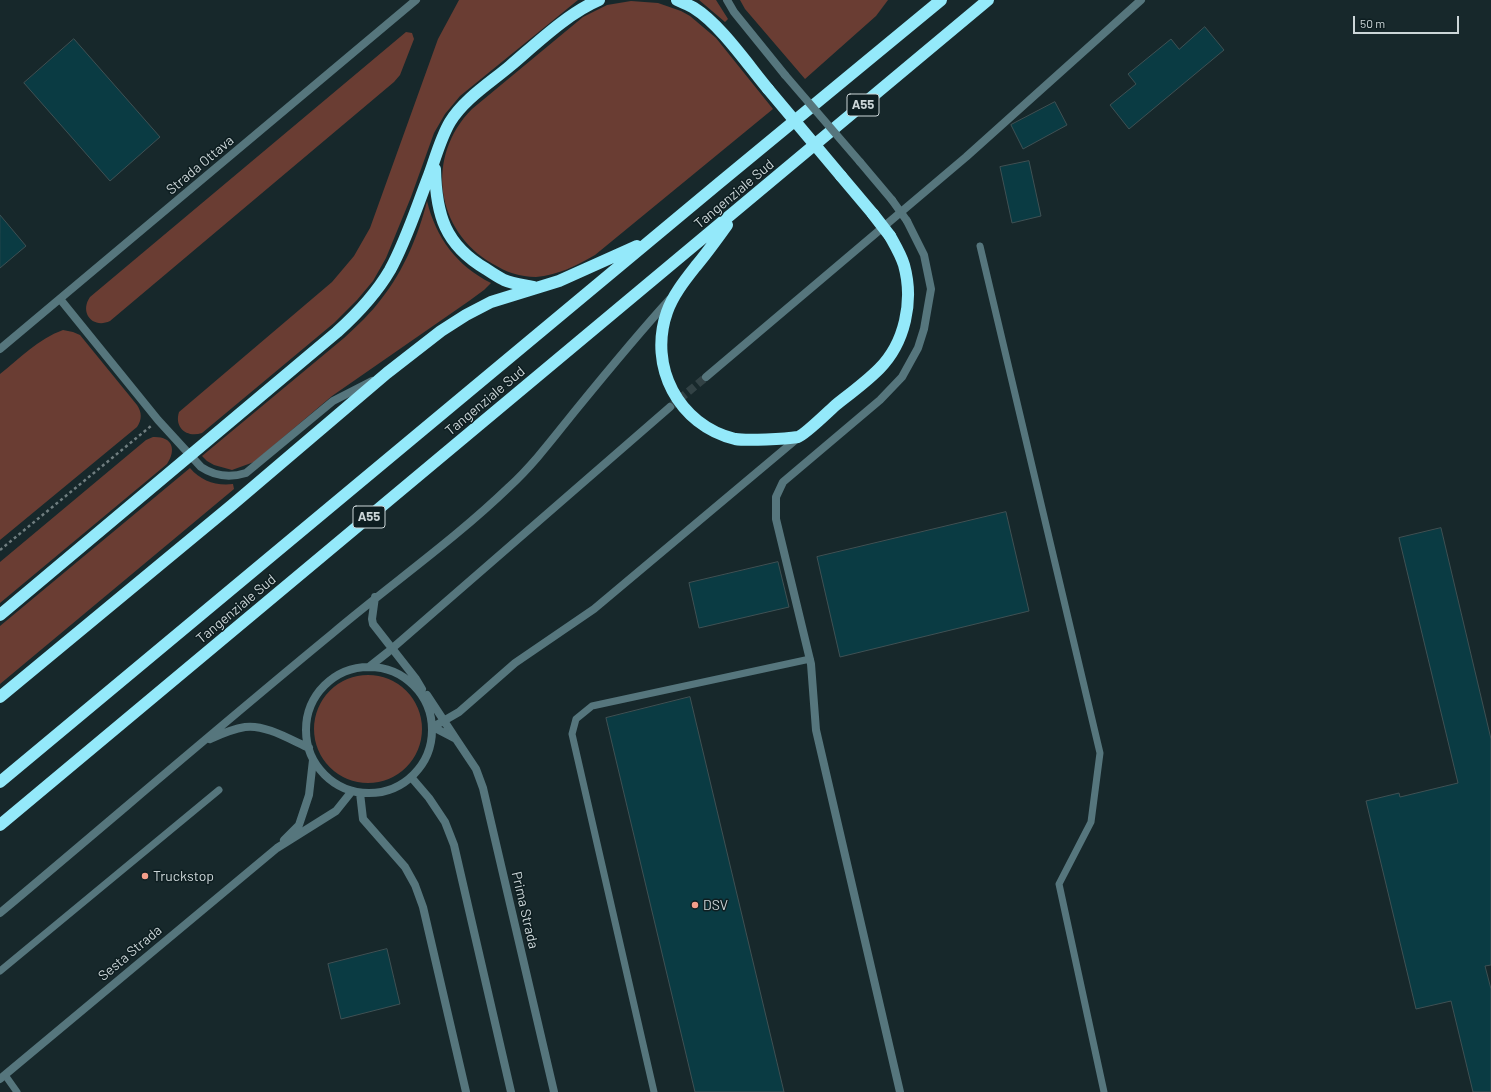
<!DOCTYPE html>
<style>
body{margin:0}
#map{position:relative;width:1491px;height:1092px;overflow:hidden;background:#17282b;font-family:Barlow,sans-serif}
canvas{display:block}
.scale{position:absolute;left:1353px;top:16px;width:106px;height:18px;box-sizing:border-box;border:2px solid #ccd6d8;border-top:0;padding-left:5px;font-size:12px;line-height:14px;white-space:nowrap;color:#ccd6d8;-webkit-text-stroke:3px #0e1e21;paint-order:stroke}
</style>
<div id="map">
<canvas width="1491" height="1092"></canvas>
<div class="scale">50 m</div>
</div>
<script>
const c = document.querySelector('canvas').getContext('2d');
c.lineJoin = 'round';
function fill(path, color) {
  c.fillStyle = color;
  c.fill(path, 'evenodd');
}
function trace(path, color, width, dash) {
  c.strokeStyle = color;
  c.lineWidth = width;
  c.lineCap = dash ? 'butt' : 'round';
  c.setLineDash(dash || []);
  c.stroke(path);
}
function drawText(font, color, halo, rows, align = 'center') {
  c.font = font + ' Barlow,sans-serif';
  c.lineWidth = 3;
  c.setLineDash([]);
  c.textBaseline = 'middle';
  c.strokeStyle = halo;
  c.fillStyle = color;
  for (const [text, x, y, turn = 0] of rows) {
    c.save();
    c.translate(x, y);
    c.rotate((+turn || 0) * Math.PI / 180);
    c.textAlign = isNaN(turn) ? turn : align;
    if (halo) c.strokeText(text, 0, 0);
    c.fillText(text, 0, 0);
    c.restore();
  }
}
const green = new Path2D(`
 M459,0H578L460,96L445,114L434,133L411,197L386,258L373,281L357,300L334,323L202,433C187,438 174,428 179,412L332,282L354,256L370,228L438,39Z
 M699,0H716L728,19L725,22Z
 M740,0H888L876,16L805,79L745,9Z
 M631,1L658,3L681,11L690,16L716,38L773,109L595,255C576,266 558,275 536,277C520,277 506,272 493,264C435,231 425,156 472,109L583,17L607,5Z
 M406,32L412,33L414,39L400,75L394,82L110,321C93,329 79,313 90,297Z
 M427,201C436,238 457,266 491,283L484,290L469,301L332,396L254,462L232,470L214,465L207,461L202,456L344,338C357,326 371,313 382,298C403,272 419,234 427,201Z
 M63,330L73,332L80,335L137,405C142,412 142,420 137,427L0,540V374C20,358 38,339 63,330Z
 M153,437C172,436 177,449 167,464L0,603V562L146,440Z
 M190,468C201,481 216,486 233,484L234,489L0,684V626Z
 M314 729a54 54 0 1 1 108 0a54 54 0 1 1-108 0Z`);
const building = new Path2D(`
 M1205,27L1224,50L1129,129L1110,105L1136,84L1128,74L1171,39L1179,49Z
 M74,39L160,137L110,181L24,83Z
 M1055,102L1067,125L1023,149L1011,125Z
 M1029,161L1041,216L1012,223L1000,167Z
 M0,215L26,246L0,268Z
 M1006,512L1029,611L840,657L817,557Z
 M1441,528L1491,739V965L1485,966L1491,989V1092H1473L1451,1001L1416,1009L1366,801L1399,793L1400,797L1458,783L1399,538Z
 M778,562L789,607L699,628L689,583Z
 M690,697L784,1092H695L606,718Z
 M387,949L400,1004L341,1019L328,964Z`);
const streetTunnel = new Path2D(`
 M670,407L706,377`);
const path = new Path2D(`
 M0,550L151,426`);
const lane = new Path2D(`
 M980,246L1100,753L1091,822L1059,884L1104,1092
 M0,971L219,790
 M5,1075L17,1092
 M654,1092L572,734L576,719L592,706L810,659`);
const street = new Path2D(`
 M727,0L734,12L785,75
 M860,162L892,200
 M60,299L158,420L201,467C216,477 230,478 246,473L333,401L372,381
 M0,349L416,0
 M706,377L966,157L1141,0
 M375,597L372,619L373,624L416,679L422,689
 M306 730a63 63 0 1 1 126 0a63 63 0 1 1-126 0Z
 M369,667L388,652L670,407
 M427,695L456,739
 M433,727L459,712L515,663L594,609L799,437
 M433,727L456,739L476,769L483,788L554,1092
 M210,739C221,734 232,729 245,727C265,724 291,740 309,748
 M411,777L429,798L445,822L454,845L511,1092
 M360,793L363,819L405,867L415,885L423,907L466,1092
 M284,840L299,825L309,795L313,760
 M0,913C111,820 221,725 333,633C391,584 454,540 509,487C534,464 554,437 575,411C606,373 637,335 670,299
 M0,1079L277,848L336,811L352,791
 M900,1092L816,730L811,664L776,519V497L783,482L880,400L902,377L918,348L924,329L931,289L924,255L907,221`);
const highway = new Path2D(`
 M677,0C683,3 689,5 694,8C720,24 748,65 768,89
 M435,169C436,215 445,245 486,269C492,273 498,277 504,280C513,284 525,285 534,287
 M841,176L873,214
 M727,225C717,239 707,253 696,266C685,280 673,295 667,312C648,366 678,425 735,439C747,441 785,439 798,437C805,435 830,410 837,404C851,393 866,382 879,369C905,343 914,301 904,265C901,255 895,245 890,236
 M0,615L337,332C357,314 376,294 390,270C406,241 416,209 428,178C435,160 440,139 450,122C464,99 490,83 510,66C536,44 568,13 599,0
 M0,697L232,505L387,373L441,331L466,315L491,302L559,281L637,246
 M0,782L718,184L941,0
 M0,825L988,0`);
const streetBridge = new Path2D(`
 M785,75L860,162
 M892,200L907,221`);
const highwayBridge = new Path2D(`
 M768,89L841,176
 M873,214L890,236`);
const markers = [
 [145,876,4,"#f49e8a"],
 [695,905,4,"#f49e8a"]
];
const shields = [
 [863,105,32],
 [369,517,32]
];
const shieldNames = [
 ["A55",863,105],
 ["A55",369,517]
];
const streetNames = [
 ["Strada Ottava",200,165,-40],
 ["Tangenziale Sud",734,194,-40],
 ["Tangenziale Sud",485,401,-40],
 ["Tangenziale Sud",236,609,-40],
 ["Prima Strada",525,910,77],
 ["Sesta Strada",130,953,-40]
];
const poiNames = [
 ["Truckstop",153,876],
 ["DSV",703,905]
];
fill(green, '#6a3d33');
fill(building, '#0a3b43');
trace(building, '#3f5154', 1);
trace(streetTunnel, '#324245', 8, [8, 4]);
trace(path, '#707e80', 2.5, [3, 3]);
trace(lane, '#56767d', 7);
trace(street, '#56767d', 8);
trace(highway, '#94e9fa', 12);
trace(streetBridge, '#56767d', 8);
trace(highwayBridge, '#94e9fa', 12);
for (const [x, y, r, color] of markers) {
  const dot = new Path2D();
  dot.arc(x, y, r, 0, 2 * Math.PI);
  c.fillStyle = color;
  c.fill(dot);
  trace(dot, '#0e1e21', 1.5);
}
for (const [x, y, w] of shields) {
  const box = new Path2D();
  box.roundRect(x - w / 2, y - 11, w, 22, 3);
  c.fillStyle = '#0e1e21';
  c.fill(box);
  trace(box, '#ccd6d8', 1);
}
drawText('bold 13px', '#ccd6d8', null, shieldNames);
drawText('14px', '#ccd6d8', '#0e1e21', streetNames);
drawText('14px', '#ccd6d8', '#0e1e21', poiNames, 'left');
</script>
